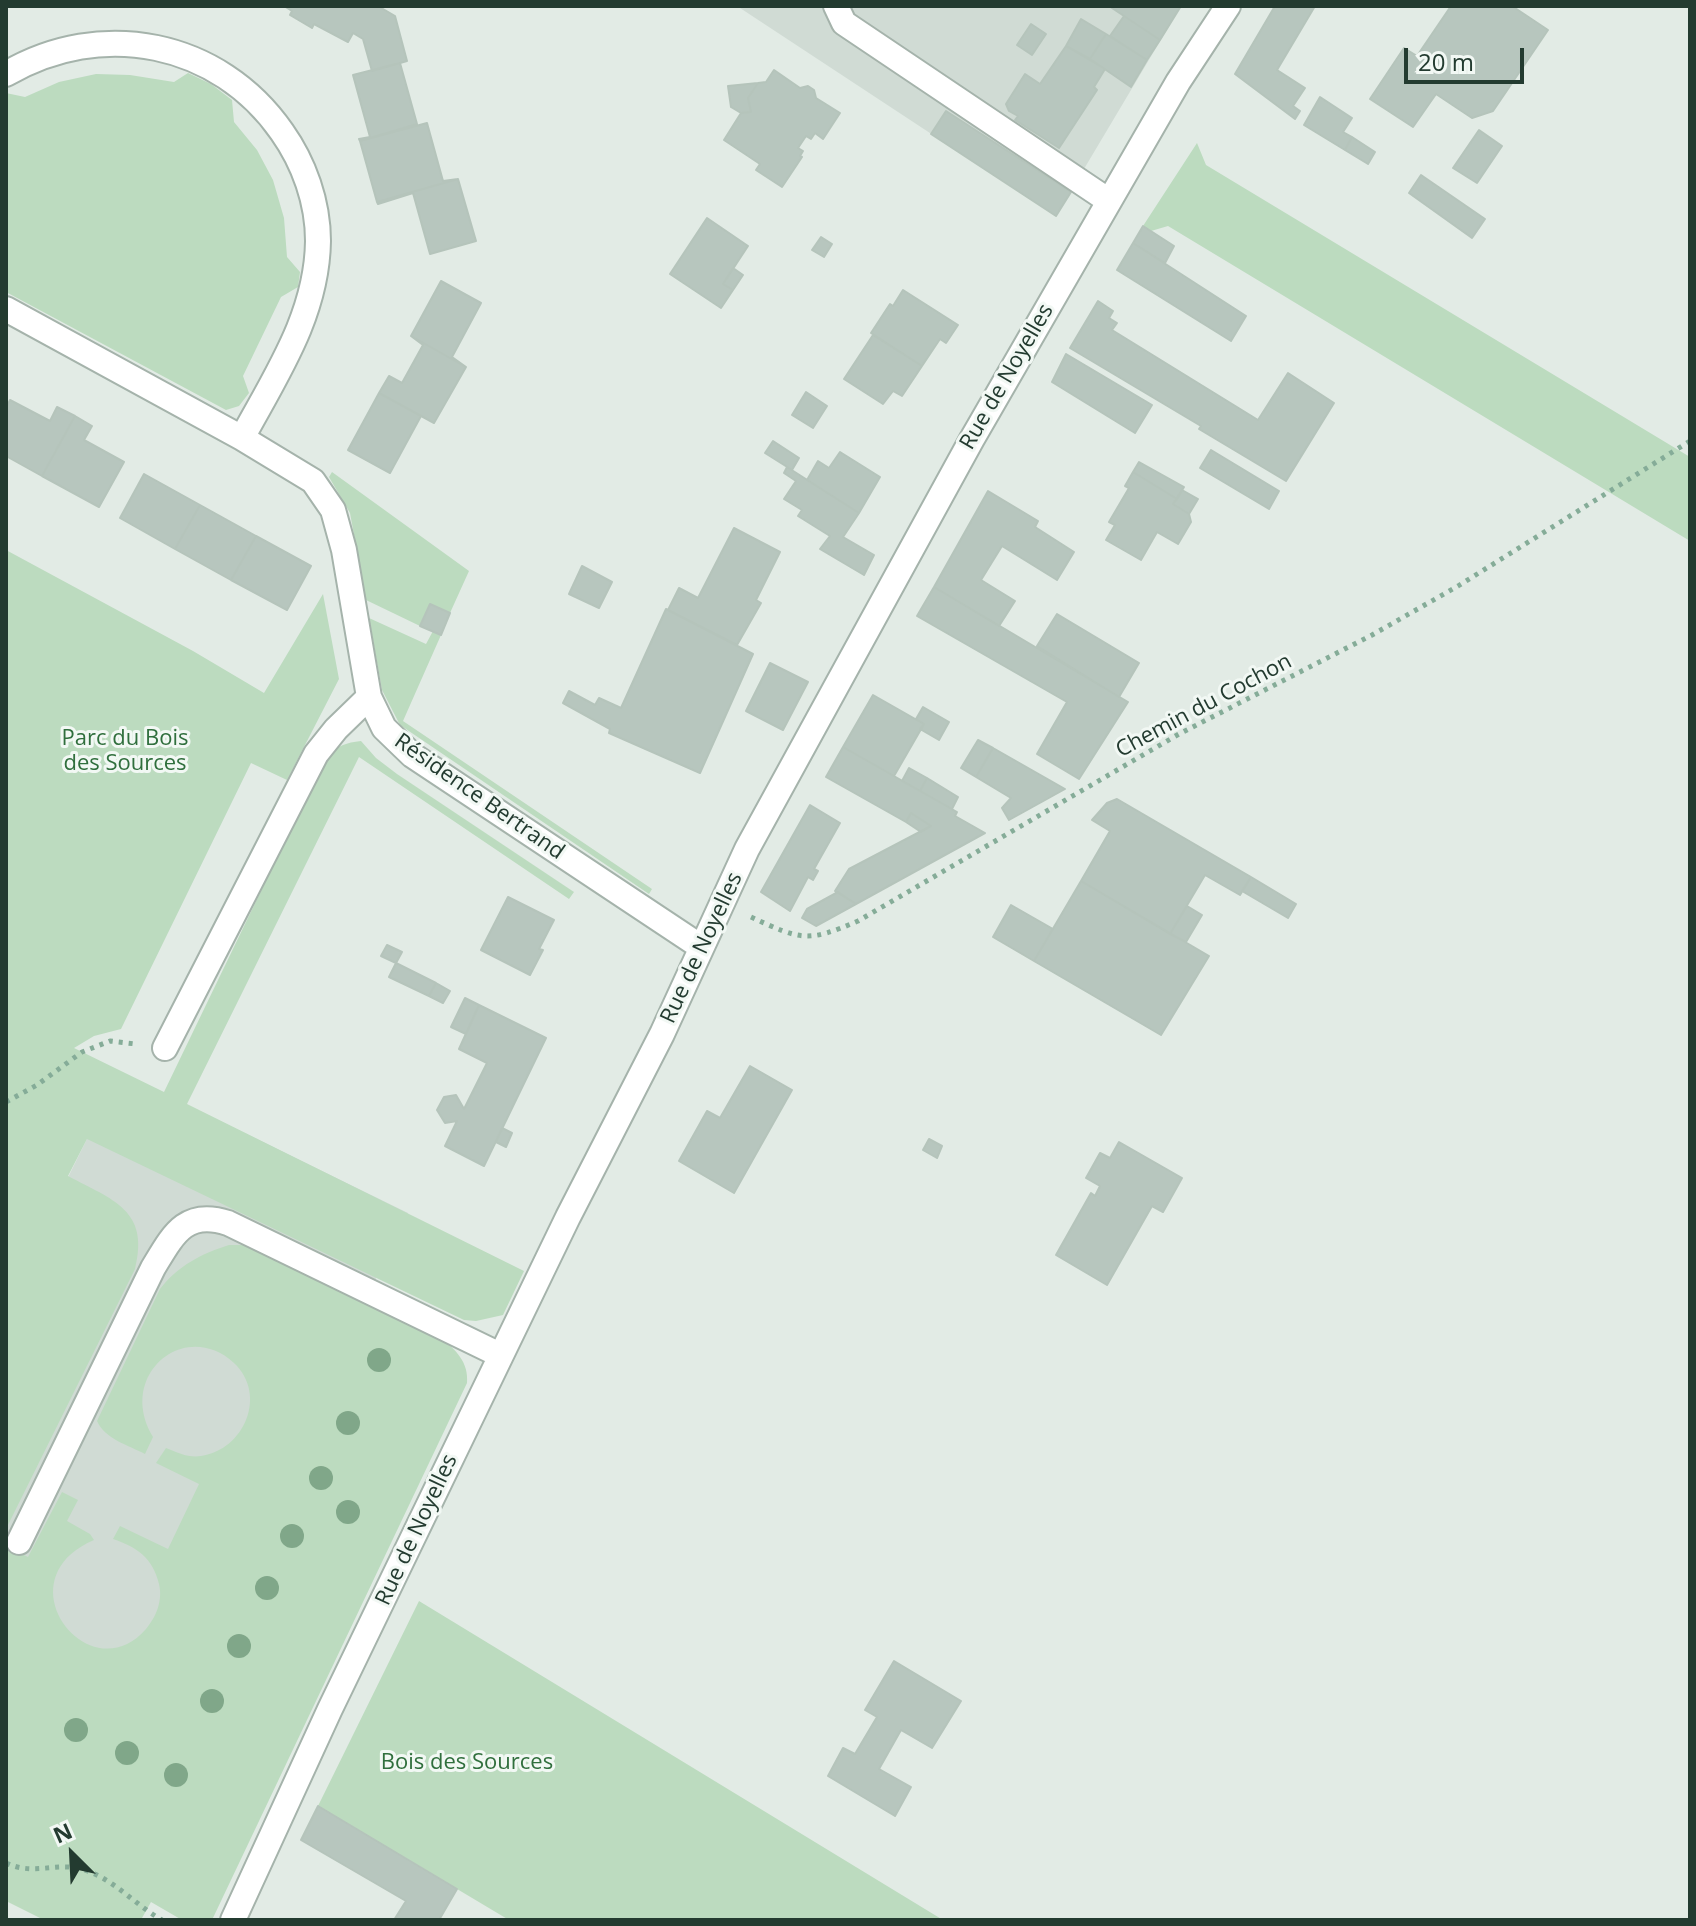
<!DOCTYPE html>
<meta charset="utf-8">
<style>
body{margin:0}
#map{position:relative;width:1696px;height:1926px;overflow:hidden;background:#e2ebe5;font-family:"Open Sans",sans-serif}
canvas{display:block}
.frame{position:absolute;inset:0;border:8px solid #233b30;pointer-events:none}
.north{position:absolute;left:32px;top:1814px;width:80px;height:80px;-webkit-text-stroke:6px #f2f8f4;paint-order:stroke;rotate:336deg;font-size:22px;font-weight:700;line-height:32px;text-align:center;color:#233b30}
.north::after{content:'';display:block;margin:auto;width:28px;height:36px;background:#233b30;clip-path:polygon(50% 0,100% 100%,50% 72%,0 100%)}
.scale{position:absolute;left:1404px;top:48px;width:120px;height:36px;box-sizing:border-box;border:4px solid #233b30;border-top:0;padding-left:10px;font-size:24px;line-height:28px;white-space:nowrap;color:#233b30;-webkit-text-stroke:6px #f2f8f4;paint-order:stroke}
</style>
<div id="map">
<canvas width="1696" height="1926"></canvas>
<div class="frame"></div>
<div class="north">N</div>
<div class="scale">20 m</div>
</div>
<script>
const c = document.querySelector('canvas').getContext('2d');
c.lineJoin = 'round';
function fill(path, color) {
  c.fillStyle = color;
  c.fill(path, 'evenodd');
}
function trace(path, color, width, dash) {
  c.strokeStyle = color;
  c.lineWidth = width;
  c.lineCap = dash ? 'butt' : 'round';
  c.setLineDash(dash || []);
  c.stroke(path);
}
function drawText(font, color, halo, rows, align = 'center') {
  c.font = font + ' "Open Sans",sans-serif';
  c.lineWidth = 6;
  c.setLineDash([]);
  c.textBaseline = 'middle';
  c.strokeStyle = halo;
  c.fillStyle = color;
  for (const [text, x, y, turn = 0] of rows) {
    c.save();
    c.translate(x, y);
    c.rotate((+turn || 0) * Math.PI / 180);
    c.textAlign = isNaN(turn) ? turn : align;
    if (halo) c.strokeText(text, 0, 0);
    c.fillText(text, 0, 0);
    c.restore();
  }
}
const built = new Path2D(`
 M737,6H1181L1056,216Z
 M120,1072L408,1213L161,1717L6,1641V1303Z`);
const green = new Path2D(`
 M188,73L211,84L232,100L234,122L257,150L273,180L284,218L287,257L300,272L298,287L281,297L243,376L249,393L239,406L226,410L6,292V93L25,97L59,82L96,74L130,75L174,82Z
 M1197,143L1206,165L1690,457V541L1168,226L1151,231L1143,226Z
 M332,472L469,571L450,613L430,604L420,626L366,600L350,513L329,477Z
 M6,550L193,651L264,693L323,594L339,679L287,780L251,763L121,1029L94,1036L74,1048L164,1092L314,781C329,756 331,744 361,741L376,758L397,774L574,892L569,899L359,757L187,1104L524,1271L503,1315L476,1321L464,1320L87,1139L68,1176C113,1200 150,1210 135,1269L6,1529Z
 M369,618L426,644L433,631L441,635L403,721L652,889L649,894L400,725L382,690Z
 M229,1245H249L440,1338C456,1349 469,1363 467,1383L212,1920H182L151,1902L142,1918L144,1920H44L6,1901V1546L28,1557L62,1492L78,1500L67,1521L90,1534L94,1540C0,1580 90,1694 146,1629C156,1617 163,1601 159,1584C153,1558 137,1547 113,1539L120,1526L168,1549L199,1484L156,1463L166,1448C178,1453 189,1458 201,1456C244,1450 268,1395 234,1363C185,1318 116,1375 153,1437L145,1454C128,1445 105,1439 97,1421L160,1289C179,1265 201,1254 229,1245Z
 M419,1601L943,1920H509L318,1806Z`);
const building = new Path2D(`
 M284,6H378L395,16L407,61L372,71L363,39L353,33L348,42L314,24L312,28L290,15L292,11Z
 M1109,6H1181L1160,40Z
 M1275,6H1315L1277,70L1305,88L1293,106L1300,111L1295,119L1235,74Z
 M1451,6H1512L1548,30L1493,111L1472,118L1436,94L1413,127L1370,99L1404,48L1417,56Z
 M1124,16L1160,40L1147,60L1110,36Z
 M1081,19L1106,34L1090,59L1066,46Z
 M1031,24L1046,34L1032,55L1017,45Z
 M1106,34L1147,60L1131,87L1090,59Z
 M1066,46L1105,69L1094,87L1097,90L1059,148L1015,120L1018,116L1009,111L1006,104L1025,74L1040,84Z
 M400,63L417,124L360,141L359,139L370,137L353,75Z
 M774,70L800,88L808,86L814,90L816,98L840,113L823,139L815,133L811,139L806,136L798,148L803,151L800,156L802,157L782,187L756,170L760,164L724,140L741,113L751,112L748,98L758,83L766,82Z
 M758,83L748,98L751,112L741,113L731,107L728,86Z
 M1320,97L1352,118L1343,132L1352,137L1345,150L1304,125Z
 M946,111L1071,192L1056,216L931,134Z
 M427,123L443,181L458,179L377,202L360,141Z
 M1479,130L1502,146L1477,183L1453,168Z
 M1352,137L1375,152L1368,164L1345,150Z
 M1421,175L1485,219L1472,238L1409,193Z
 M458,179L476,241L430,254L413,193L378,204L377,202Z
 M707,218L748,246L723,284L733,290L721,308L670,274Z
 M1143,226L1174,246L1165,263L1133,243Z
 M821,237L832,244L824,257L812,250Z
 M1133,243L1246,316L1231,341L1117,270Z
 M733,268L743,275L733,290L723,284Z
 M441,281L481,303L452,357L466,367L411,336Z
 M903,290L958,325L946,343L940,339L922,366L871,333L890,304L893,306Z
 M1098,301L1113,311L1109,318L1117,323L1112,330L1258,420L1288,373L1334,403L1286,481L1199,429L1201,426L1070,348Z
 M873,335L922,366L902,396L893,391L883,404L844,379Z
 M411,336L466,367L434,423L379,393L389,376L402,383L423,345Z
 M1066,354L1152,405L1135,433L1052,382Z
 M806,392L827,406L813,428L792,415Z
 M379,393L421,416L390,473L348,450Z
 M10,400L50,421L57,407L75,416L42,476L6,456V408Z
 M75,416L92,426L84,440L124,462L99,507L42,476Z
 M773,441L799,458L792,470L765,453Z
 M1211,450L1279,491L1269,509L1200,468Z
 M840,452L880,477L859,513L807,480L818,461L829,468Z
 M1139,462L1184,487L1177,499L1133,472Z
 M787,467L859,513L843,537L874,555L864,575L820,549L830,536L798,516L802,510L784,499L796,481L784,473Z
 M1133,472L1177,499L1173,504L1189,514L1191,522L1178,544L1157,532L1141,560L1106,540L1115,525L1109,522L1129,488L1125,486Z
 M144,474L200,505L175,549L120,518Z
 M1182,490L1198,499L1189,514L1173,504Z
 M988,491L1038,521L1035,527L1074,552L1057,580L1002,546L981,580L1015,601L999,626L934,587Z
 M200,505L256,536L231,580L175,549Z
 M734,528L780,552L756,600L761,603L737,645L668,610L679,588L698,598Z
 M256,536L311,566L287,610L231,580Z
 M582,566L612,582L599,608L569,594Z
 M934,587L1128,702L1079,779L1037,754L1067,702L917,616Z
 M430,604L450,613L441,635L420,626Z
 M666,609L753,654L700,773L609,733L610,729L563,703L569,691L595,705L599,698L621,708Z
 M1057,614L1139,663L1119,697L1037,646Z
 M770,663L808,682L783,730L746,711Z
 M873,695L924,724L894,776L843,747Z
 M923,707L949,722L939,740L920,729L924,724L916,719Z
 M978,740L993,748L976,777L961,768Z
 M843,747L957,812L955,816L985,833L856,904L835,891L849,869L931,826L911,813L906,822L826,777Z
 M993,748L1065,789L1009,820L1002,808L1011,798L976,777Z
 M909,768L927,778L920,791L902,781Z
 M927,778L958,797L952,809L920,791Z
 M1117,799L1251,877L1240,895L1205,875L1170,934L1081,881L1110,831L1092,820L1107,803Z
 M810,805L840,823L814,869L818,871L813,880L808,877L790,911L761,892Z
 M911,813L931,826L921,832L906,822Z
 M1251,877L1296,904L1288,918L1242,891Z
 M1081,881L1209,956L1161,1035L1034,961Z
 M838,892L856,904L816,926L802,918L807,909Z
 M508,897L554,920L539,949L543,950L530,975L481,950Z
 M1011,905L1053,929L1034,961L993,937Z
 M1187,906L1202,915L1186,942L1170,934Z
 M387,945L402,952L396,963L381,956Z
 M396,963L436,983L429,996L389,977Z
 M436,983L450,991L443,1003L429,996Z
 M465,998L479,1005L466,1034L451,1027Z
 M479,1005L546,1038L484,1166L445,1146L457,1121L445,1123L437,1110L444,1097L456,1095L464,1109L487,1063L459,1049Z
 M750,1066L792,1090L734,1193L679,1161L707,1111L720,1118Z
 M502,1128L512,1133L506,1147L496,1142Z
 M929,1139L942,1146L937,1158L923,1150Z
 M1119,1142L1182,1178L1163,1212L1152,1206L1107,1285L1056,1255L1091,1193L1095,1196L1100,1186L1086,1178L1100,1153L1110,1158Z
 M894,1661L961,1701L932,1748L901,1730L879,1769L911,1787L895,1816L828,1776L843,1748L855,1754L877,1717L865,1710Z
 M318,1806L457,1889L439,1920H394L406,1901L301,1840Z`);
const path = new Path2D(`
 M751,917C801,940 807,943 858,921L1179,734L1372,635L1458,586L1690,441
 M6,1102L37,1085L82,1052L110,1041L136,1044
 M6,1863C34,1876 54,1862 81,1869C112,1877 135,1905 162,1920`);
const minor = new Path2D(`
 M836,6L844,23L1109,201
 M6,74C101,18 219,41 282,132C304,163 318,202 318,241C317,315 276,375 242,438
 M6,309L242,438L313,481L333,510L344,550L369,697L384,728L412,755L701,947
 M165,1048L316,754L336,729L369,697
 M19,1542L153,1268C173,1235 185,1209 228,1223L500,1355
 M233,1920L330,1709L568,1217L662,1034L747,849L972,439L1178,82L1228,6`);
const trees = [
 [379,1360],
 [348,1423],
 [321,1478],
 [348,1512],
 [292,1536],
 [267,1588],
 [239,1646],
 [212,1701],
 [76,1730],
 [127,1753],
 [176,1775]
];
const streetNames = [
 ["Rue de Noyelles",1007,377,-60],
 ["Chemin du Cochon",1204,706,-28],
 ["Résidence Bertrand",479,797,35],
 ["Rue de Noyelles",702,948,-65],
 ["Rue de Noyelles",417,1530,-65]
];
const parkNames = [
 ["Parc du Bois",125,739],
 ["des Sources",125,764],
 ["Bois des Sources",467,1763]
];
fill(built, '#d0dbd4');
fill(green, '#bcdbbf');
fill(building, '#b7c6be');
trace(building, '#b5c4bb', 2);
trace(minor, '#a5b3ab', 28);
trace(path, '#85ac98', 5, [4, 6]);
trace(minor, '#fff', 24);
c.fillStyle = '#80a789';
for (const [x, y] of trees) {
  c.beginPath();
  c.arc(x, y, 12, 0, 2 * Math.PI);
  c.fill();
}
drawText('22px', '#233b30', '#f2f8f4', streetNames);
drawText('22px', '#306f3d', '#f2f8f4', parkNames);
</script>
